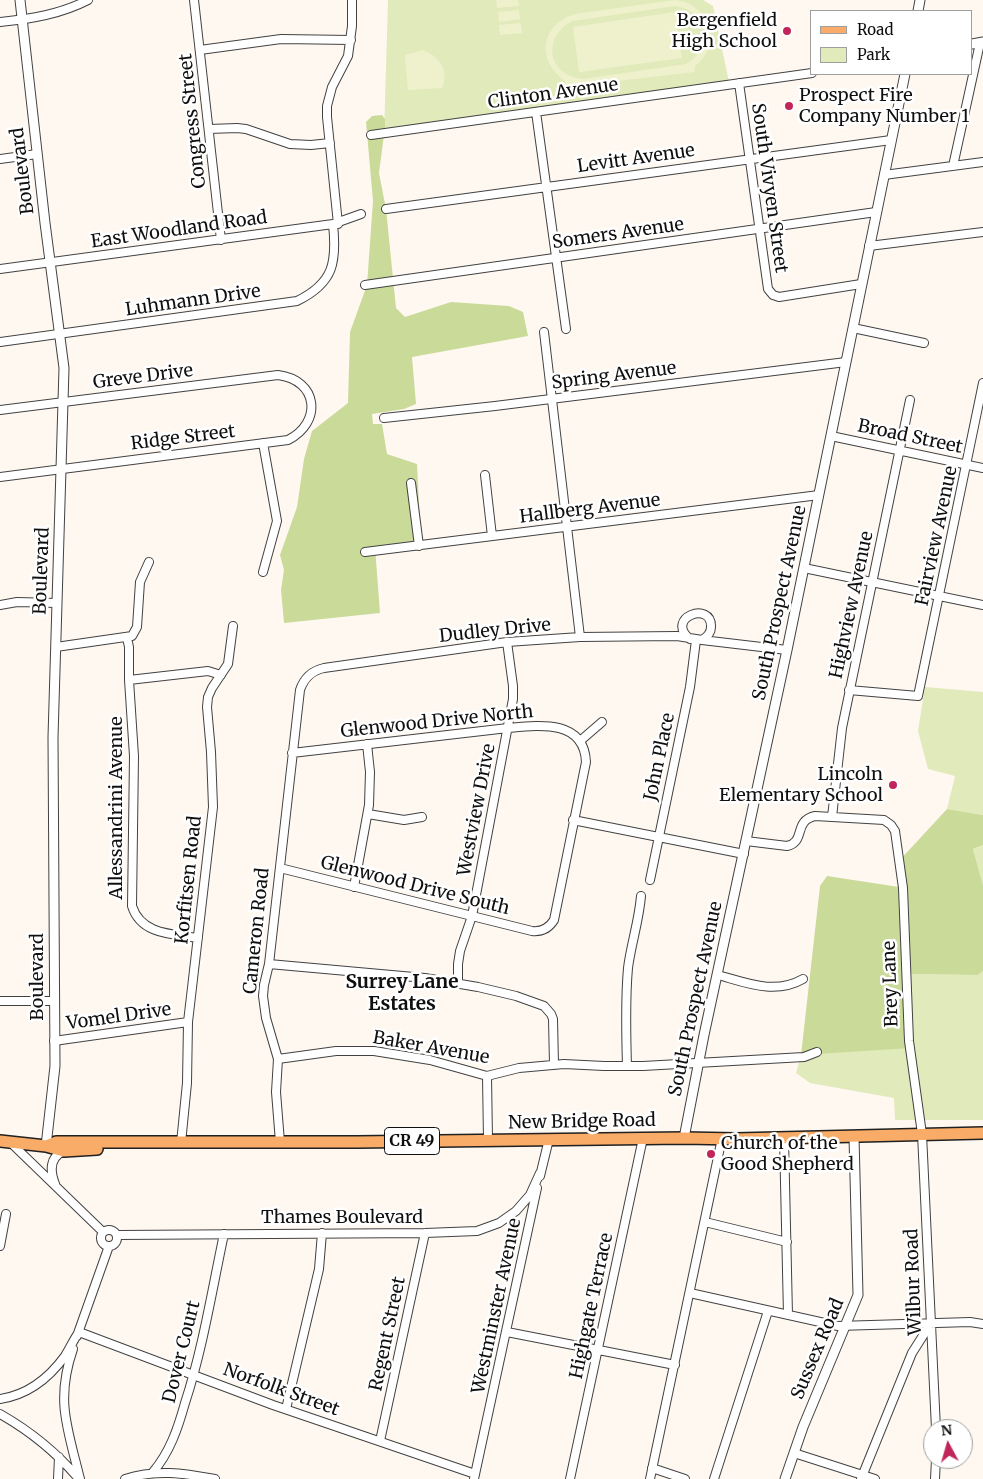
<!DOCTYPE html>
<style>
body{margin:0}
#map{position:relative;width:983px;height:1479px;overflow:hidden;background:#fff8f1;font-family:Merriweather,serif}
canvas{display:block}
.legend{position:absolute;left:810px;top:10px;width:162px;height:65px;box-sizing:border-box;background:#fff;border:1px solid #9f9f9f;margin:0;padding:6px 9px;list-style:none;font-size:15px;color:#0f0f0f}
.legend li{display:flex;align-items:center;gap:10px;height:25px}
.legend b{width:25px;border:1px solid #9f9f9f}
.north{position:absolute;left:923px;top:1419px;width:50px;height:50px;box-sizing:border-box;background:#fff;border:1px solid #9f9f9f;border-radius:50%;rotate:354deg;font-size:14px;font-weight:700;line-height:20px;text-align:center;color:#0f0f0f}
.north::after{content:'';display:block;margin:auto;width:18px;height:22px;background:#c0265a;clip-path:polygon(50% 0,100% 100%,50% 72%,0 100%)}
</style>
<div id="map">
<canvas width="983" height="1479"></canvas>
<ul class="legend">
<li><b style="height:6px;background:#f8ac68"></b>Road</li>
<li><b style="height:14px;background:#e1eaba"></b>Park</li>
</ul>
<div class="north">N</div>
</div>
<script>
const c = document.querySelector('canvas').getContext('2d');
c.lineJoin = 'round';
function fill(path, color) {
  c.fillStyle = color;
  c.fill(path, 'evenodd');
}
function trace(path, color, width, dash) {
  c.strokeStyle = color;
  c.lineWidth = width;
  c.lineCap = dash ? 'butt' : 'round';
  c.setLineDash(dash || []);
  c.stroke(path);
}
function drawText(font, color, halo, rows, align = 'center') {
  c.font = font + ' Merriweather,serif';
  c.lineWidth = 5;
  c.setLineDash([]);
  c.textBaseline = 'middle';
  c.strokeStyle = halo;
  c.fillStyle = color;
  for (const [text, x, y, turn = 0] of rows) {
    c.save();
    c.translate(x, y);
    c.rotate((+turn || 0) * Math.PI / 180);
    c.textAlign = isNaN(turn) ? turn : align;
    if (halo) c.strokeText(text, 0, 0);
    c.fillText(text, 0, 0);
    c.restore();
  }
}
const green = new Path2D(`
 M388,0H703L713,6L730,87L384,135Z
 M925,687L983,692V815L947,809L955,776L928,769L918,731Z
 M983,845V885L973,849Z
 M983,971V1120H895L894,1098L810,1083L796,1073L801,1055L903,974L978,975Z`);
const forest = new Path2D(`
 M382,115L385,119V127L379,173L386,209L396,308L405,317L451,302L509,306L523,312L528,336L412,357L416,404L404,409L372,414L373,424H382L387,454L417,464L421,544L375,547L380,613L284,623L281,590L284,570L280,555L297,507L304,459L312,431L348,403L350,332L367,285L373,201L366,122L372,116Z
 M947,809L983,815V845L973,849L983,885V971L978,975L903,974L911,1048L801,1055L820,886L827,876L899,887L898,862Z`);
const pitch = new Path2D(`
 M496,0H518L519,6L497,8Z
 M675,0C710,4 724,44 695,66V72L566,87L565,81C537,61 539,25 575,14ZM675,6C709,11 716,47 686,64L583,79C548,76 541,38 572,21Z
 M519,10L520,19L499,22L498,12Z
 M675,12L682,58L579,72L573,27Z
 M521,23L522,33L500,35L499,25Z
 M423,50C439,56 450,71 442,88L408,90L405,55Z`);
const minor = new Path2D(`
 M194,0L221,240
 M0,22C31,19 61,14 88,0
 M200,50L281,39L351,40
 M739,83L768,289L773,295L779,297L861,284
 M536,112L566,329
 M209,129L237,128L246,129L290,144L311,145L330,143
 M371,135L812,73
 M0,159L37,154
 M953,166L980,43
 M884,175L983,162
 M386,209L891,140
 M338,224L327,117V106L332,87L348,56L352,26V0
 M869,246L983,232
 M0,269L333,224L361,214
 M365,285L876,212
 M853,328L924,343
 M544,332L580,637
 M0,342L297,301C334,283 337,262 333,224
 M0,410L278,375C318,380 323,422 288,440L0,477
 M384,418L495,406L846,362
 M831,436L983,468
 M485,475L492,536
 M411,483L419,546
 M365,552L819,495
 M804,568L983,605
 M263,572L277,521L263,443
 M0,605L17,602L57,603
 M127,638L129,647V680L134,756L132,906C141,935 173,934 198,938
 M702,640L787,650
 M56,647L132,636L137,627L140,582L149,562
 M129,680L208,671L221,675
 M849,690L918,696L983,383
 M580,741L602,722
 M368,814L404,820L422,817
 M832,817L842,728L910,400
 M573,820L744,854
 M746,841L787,846C806,842 793,821 815,816L884,820L891,825L895,831L903,888L909,1041L922,1134L936,1429
 M280,868L532,931C542,932 549,928 554,920L586,762C584,719 539,725 508,728L292,753
 M650,880L690,687L696,640
 M354,887L369,805L370,772L367,744
 M269,964L425,978L478,987L516,996L544,1006L551,1014L553,1019L554,1065
 M718,975C747,983 775,995 803,979
 M458,983V964L460,951L472,916L513,699V686L507,642
 M0,1001H54
 M54,1041L188,1022
 M278,1059L336,1051H374L430,1060L487,1076L519,1068L564,1064L604,1066H643L804,1057L817,1052
 M627,1066C626,1033 625,1001 628,968C631,944 639,921 641,896
 M487,1076L488,1140
 M784,1138L788,1315
 M10,1142L103,1232
 M280,1142L276,1092L278,1059L266,1018L263,996L264,985L269,964L300,690C304,678 311,671 324,668L507,642L580,637L677,636L702,640C707,637 711,633 711,627C712,600 664,618 690,639
 M181,1143L187,1083L188,1022L213,807L211,752L207,707L208,697L212,688L228,664L233,626
 M540,1176L549,1139
 M55,1184C50,1171 49,1157 64,1151
 M705,1222L787,1242
 M101 1238a8 8 0 1 1 16 0a8 8 0 1 1-16 0Z
 M117,1235L425,1233L477,1231L499,1223L516,1211L530,1195L540,1173
 M0,1246L6,1214
 M690,1293L838,1326L970,1322L983,1324
 M507,1332L675,1365
 M77,1336L109,1246
 M73,1349C55,1401 68,1429 80,1479
 M0,1399C27,1395 49,1378 65,1356C70,1348 74,1339 79,1332L273,1405L475,1474
 M286,1409L319,1269L322,1233
 M0,1414C30,1431 57,1453 79,1479
 M380,1441L425,1233
 M794,1453L875,1479
 M652,1468L685,1479
 M153,1472C170,1452 178,1428 185,1403C203,1348 212,1290 224,1234
 M58,1479L59,1457
 M125,1479C156,1469 183,1473 215,1479
 M474,1479L537,1188
 M570,1479L643,1138
 M650,1479L722,1138
 M714,1479L768,1311
 M861,1479L912,1353L931,1323
 M935,1479L936,1459`);
const tertiary = new Path2D(`
 M20,0L45,223L64,368L53,737L55,1066L46,1146
 M918,11L920,0
 M972,44L983,42
 M684,1138L704,1035L787,650L905,74
 M785,1479L803,1427L858,1295L854,1137`);
const primary = new Path2D(`
 M0,1141L46,1146L64,1151L97,1149
 M46,1146L56,1142H357L684,1138L736,1139L983,1133`);
const markers = [
 [787,31,5,"#c0265a"],
 [789,106,5,"#c0265a"],
 [893,785,5,"#c0265a"],
 [711,1154,5,"#c0265a"]
];
const shields = [
 [412,1141,55]
];
const shieldNames = [
 ["CR 49",412,1141]
];
const poiNames = [
 ["Bergenfield",777,21],
 ["High School",777,42],
 ["Prospect Fire",799,96,"left"],
 ["Company Number 1",799,117,"left"],
 ["Lincoln",883,775],
 ["Elementary School",883,796],
 ["Church of the",721,1144,"left"],
 ["Good Shepherd",721,1165,"left"]
];
const streetNames = [
 ["Clinton Avenue",553,94,-8],
 ["Congress Street",193,121,-96],
 ["Levitt Avenue",636,159,-8],
 ["Boulevard",23,171,-97],
 ["South Vivyen Street",769,188,82],
 ["East Woodland Road",179,230,-8],
 ["Somers Avenue",618,234,-8],
 ["Luhmann Drive",193,301,-8],
 ["Spring Avenue",614,376,-7],
 ["Greve Drive",143,377,-7],
 ["Broad Street",910,437,12],
 ["Ridge Street",183,438,-7],
 ["Hallberg Avenue",590,509,-7],
 ["Fairview Avenue",937,536,-78],
 ["Boulevard",42,571,-88],
 ["South Prospect Avenue",780,603,-78],
 ["Highview Avenue",852,605,-78],
 ["Dudley Drive",495,631,-6],
 ["Glenwood Drive North",437,722,-6],
 ["John Place",660,757,-78],
 ["Allessandrini Avenue",117,808,-90],
 ["Westview Drive",477,810,-79],
 ["Korfitsen Road",189,880,-84],
 ["Glenwood Drive South",415,886,14],
 ["Cameron Road",257,931,-84],
 ["Boulevard",38,977,-90],
 ["Brey Lane",891,984,-92],
 ["South Prospect Avenue",696,999,-78],
 ["Vomel Drive",119,1017,-8],
 ["Baker Avenue",431,1048,10],
 ["New Bridge Road",582,1122,-1],
 ["Thames Boulevard",342,1218],
 ["Wilbur Road",914,1282,-92],
 ["Westminster Avenue",497,1306,-78],
 ["Highgate Terrace",592,1306,-78],
 ["Regent Street",388,1334,-78],
 ["Sussex Road",818,1349,-67],
 ["Dover Court",182,1352,-76],
 ["Norfolk Street",281,1390,20]
];
const neighbourhoodNames = [
 ["Surrey Lane",402,983],
 ["Estates",402,1005]
];
fill(green, '#e1eaba');
fill(forest, '#cadb99');
fill(pitch, '#eff1cc');
trace(minor, '#424242', 10);
trace(tertiary, '#424242', 11);
trace(primary, '#202020', 14);
trace(minor, '#fff', 8);
trace(tertiary, '#fff', 9);
trace(primary, '#f8ac68', 11);
for (const [x, y, r, color] of markers) {
  const dot = new Path2D();
  dot.arc(x, y, r, 0, 2 * Math.PI);
  c.fillStyle = color;
  c.fill(dot);
  trace(dot, '#fff', 2);
}
for (const [x, y, w] of shields) {
  const box = new Path2D();
  box.roundRect(x - w / 2, y - 13.5, w, 27, 4);
  c.fillStyle = '#fff';
  c.fill(box);
  trace(box, '#0f0f0f', 1);
}
drawText('bold 16px', '#0f0f0f', null, shieldNames);
drawText('18px', '#0f0f0f', '#fff', poiNames, 'right');
drawText('18px', '#0f0f0f', '#fff', streetNames);
drawText('bold 19px', '#0f0f0f', '#fff', neighbourhoodNames);
</script>
